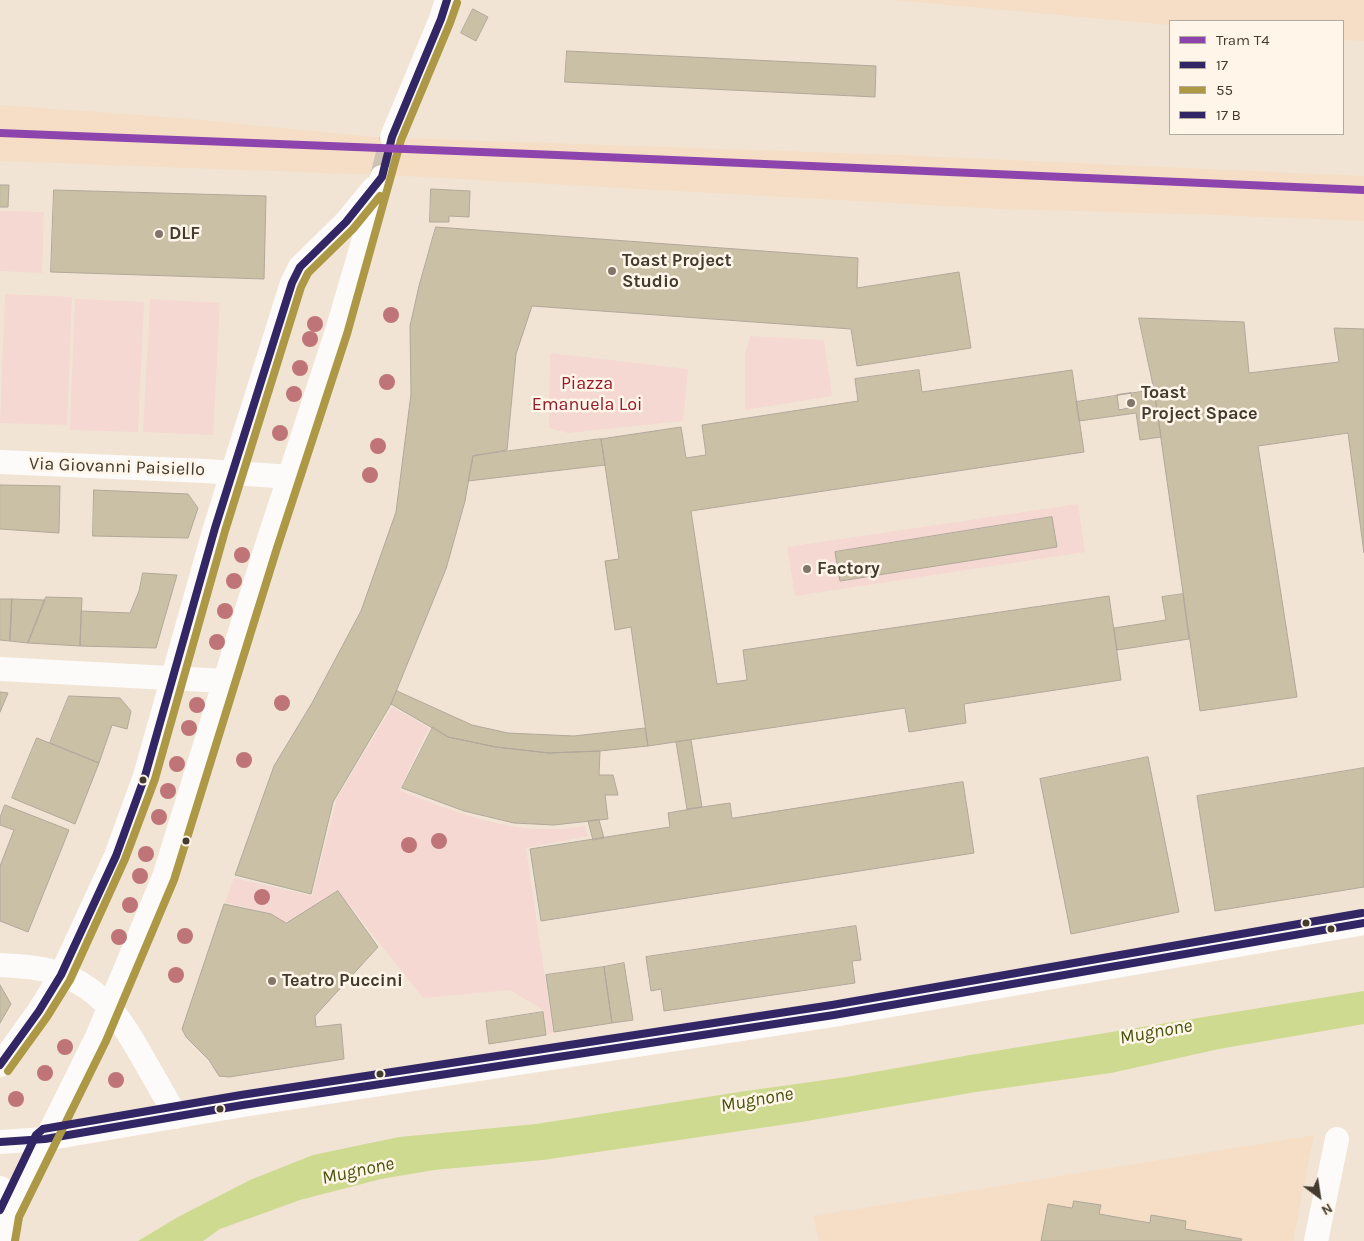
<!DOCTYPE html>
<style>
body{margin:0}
#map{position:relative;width:1364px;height:1241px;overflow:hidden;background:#f1e4d5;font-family:Karla,sans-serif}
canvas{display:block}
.legend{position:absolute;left:1169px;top:20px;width:175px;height:115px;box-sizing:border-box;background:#fff5e9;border:1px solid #b4ab9f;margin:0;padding:6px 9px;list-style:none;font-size:15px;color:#443b2f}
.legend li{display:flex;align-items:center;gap:10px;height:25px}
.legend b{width:25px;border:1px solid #b4ab9f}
.north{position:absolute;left:1294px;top:1171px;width:50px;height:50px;-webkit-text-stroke:4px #fff5e9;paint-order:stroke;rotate:149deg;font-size:14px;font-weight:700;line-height:20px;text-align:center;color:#443b2f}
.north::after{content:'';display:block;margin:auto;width:18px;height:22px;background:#443b2f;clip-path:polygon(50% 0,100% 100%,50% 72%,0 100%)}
</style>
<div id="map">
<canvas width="1364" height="1241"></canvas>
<ul class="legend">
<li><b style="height:6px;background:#8e44ad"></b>Tram T4</li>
<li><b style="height:6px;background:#322665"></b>17</li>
<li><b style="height:6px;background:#ad9945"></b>55</li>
<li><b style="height:6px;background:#322665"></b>17 B</li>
</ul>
<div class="north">N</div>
</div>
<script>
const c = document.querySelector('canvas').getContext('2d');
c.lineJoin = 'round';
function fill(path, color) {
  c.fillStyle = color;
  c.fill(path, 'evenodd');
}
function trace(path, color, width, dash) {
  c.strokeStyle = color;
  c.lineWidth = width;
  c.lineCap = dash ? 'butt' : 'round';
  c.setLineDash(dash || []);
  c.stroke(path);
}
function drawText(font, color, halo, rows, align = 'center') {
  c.font = font + ' Karla,sans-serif';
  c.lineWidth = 5;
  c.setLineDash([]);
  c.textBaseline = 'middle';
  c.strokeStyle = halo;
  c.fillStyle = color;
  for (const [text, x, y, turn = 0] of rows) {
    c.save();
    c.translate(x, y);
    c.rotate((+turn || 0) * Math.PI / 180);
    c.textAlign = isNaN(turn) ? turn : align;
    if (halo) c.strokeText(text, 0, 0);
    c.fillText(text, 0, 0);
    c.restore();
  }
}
const built = new Path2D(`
 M892,0H1364V41L1343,40V21H1170V25Z
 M0,105L181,118L374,137L900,155L1364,176V221L1214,215L1000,209L405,176L0,161Z
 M1314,1135L1293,1241H819L813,1216Z`);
const green = new Path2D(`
 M0,211L44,212L42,273L0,271Z
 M5,294L72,297L67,425L0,423Z
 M75,299L144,302L138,432L70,430Z
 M150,299L220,303L213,435L143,432Z
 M750,336L824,340L832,396L745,410V355Z
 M550,353L688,369L683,421L568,433L549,428Z
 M1078,504L1085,552L795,596L787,547Z
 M392,707L429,728L399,790C449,810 500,831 555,829C565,829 575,827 585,826L588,836L526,848L553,1033L547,1034L543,1010L510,990L423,998L338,891L286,922L271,914L225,902L234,878L312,896L337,798Z`);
const water = new Path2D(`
 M1364,991V1024L1219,1049L1111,1073L976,1092L801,1122L652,1144L543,1160L434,1170L381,1179L300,1200L220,1229L203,1241H138L178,1217L250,1180L313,1155L399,1137L536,1124L739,1092L846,1077L970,1055Z`);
const building = new Path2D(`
 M473,9L488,17L476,41L461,33Z
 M567,51L876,66L875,97L565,82Z
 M0,185H9L8,207H0Z
 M431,189L470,191L469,217L449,216V222H430Z
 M54,190L266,196L264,279L51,272Z
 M436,227L858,258L857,288L959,272L971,348L857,366L851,329L532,306L516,354L507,450L473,456L465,501L446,569L391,704L333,802L311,894L235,875L274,766L312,703L361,611L396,512L411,394L410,326L419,286Z
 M1139,318L1244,322L1249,373L1339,362L1334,328L1364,329V553L1348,433L1258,446L1297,697L1200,711L1154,390Z
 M919,370L922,392L1072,370L1084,452L691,511L717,684L747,680L743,650L1109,596L1121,680L964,704L966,723L909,732L905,708L648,746L631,627L615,630L605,561L619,559L601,439L681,427L686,458L706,455L702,425L858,401L855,379Z
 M1154,390L1161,437L1140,440L1136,413L1079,421L1076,402Z
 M1131,393L1133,407L1119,410L1117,395Z
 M601,439L605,465L468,481L473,456Z
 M0,485L60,486L59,533L0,529Z
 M94,490L188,494L198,508L188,538L93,536Z
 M1052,517L1057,547L840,581L835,552Z
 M143,573L177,575L156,648L80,646L81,611L130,613L139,591Z
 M1183,594L1189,639L1117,650L1114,628L1166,620L1162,597Z
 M46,597L82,598L80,646L28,643Z
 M0,599H12L10,641L0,640Z
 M12,599L45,600L28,643L10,641Z
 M397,691L472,725L508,733L574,736L645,728L648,746L600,751L549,753L496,747L448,737L391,704Z
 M0,692L8,693L0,712Z
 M69,696L120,698L131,711L127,729L112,725L99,763L50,743Z
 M433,727L448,737L496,747L549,753L600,751L599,775H613L618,795H605L608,819L554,825L514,823L464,811L402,788Z
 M37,738L99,763L75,824L12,798Z
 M691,740L702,807L687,809L676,742Z
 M1148,757L1179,912L1071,934L1040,779Z
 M1364,768V887L1215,911L1197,796Z
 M963,782L974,853L541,921L530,849L670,827L668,813L702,807L730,803L732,818Z
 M5,805L69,830L28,932L0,921V866L14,830L0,825V818Z
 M599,820L604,838L593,840L588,821Z
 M338,891L378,947L315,1016L316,1027L341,1024L344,1059L229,1077L219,1076L209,1060L186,1037L182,1029L224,904L271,914L286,923Z
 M856,926L861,960L852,961L855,983L664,1011L661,989L651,991L646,957Z
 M624,963L633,1020L612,1023L604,967Z
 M604,967L612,1023L554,1032L546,975Z
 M0,985L11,1004L0,1023Z
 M543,1012L546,1035L489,1044L486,1021Z
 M1074,1201L1101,1205L1099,1214L1150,1223L1151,1215L1186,1221L1185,1229L1242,1239L1241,1241H1041L1048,1204L1072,1208Z`);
const minorTunnel = new Path2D(`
 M382,177L392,137`);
const minor = new Path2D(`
 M392,137L441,19L447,0
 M0,462L205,471L291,477
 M0,669L225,681
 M0,965C11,966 23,966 35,968C93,976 118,1013 144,1060C155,1079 166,1098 176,1117
 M0,1065L39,1011L61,975L116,856L145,776L215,528L292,283L300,267L346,222L373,189
 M0,1142L45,1139L243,1105L834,1015L1364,923
 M9,1214L97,1037L164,877L267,545L337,331L382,177
 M1316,1241L1337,1139`);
const primary = new Path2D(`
 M0,1190L9,1208L5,1241`);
const bus1 = new Path2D(`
 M0,1065L39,1011L61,975L116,856L145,776L215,528L292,283L300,267L346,222L382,177L392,137L441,19L447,0
 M0,1142L45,1139L243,1105L834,1015L1364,923`);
const bus2 = new Path2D(`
 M8,1071L47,1017L70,980L125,859L155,779L225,531L301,287L308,273L353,229L380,196
 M15,1241L19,1217L106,1041L174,880L277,548L347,334L401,140L450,23L457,3`);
const bus3 = new Path2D(`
 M0,1210L36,1135L43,1129L241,1095L832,1005L1362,913`);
const tram1 = new Path2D(`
 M0,133L557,155L1364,190`);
const trees = [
 [391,315],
 [315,324],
 [310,339],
 [300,368],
 [387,382],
 [294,394],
 [280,433],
 [378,446],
 [370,475],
 [242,555],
 [234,581],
 [225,611],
 [217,642],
 [282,703],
 [197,705],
 [189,728],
 [244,760],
 [177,764],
 [168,791],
 [159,817],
 [439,841],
 [409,845],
 [146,854],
 [140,876],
 [262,897],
 [130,905],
 [185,936],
 [119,937],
 [176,975],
 [65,1047],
 [45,1073],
 [116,1080],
 [16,1099]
];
const markers = [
 [159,234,5,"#817669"],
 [612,271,5,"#817669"],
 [1131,403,5,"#817669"],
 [807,569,5,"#817669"],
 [143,780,4.5,"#443b2f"],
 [186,841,4.5,"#443b2f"],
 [1306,923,4.5,"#443b2f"],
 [1331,929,4.5,"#443b2f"],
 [272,981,5,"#817669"],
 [380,1074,4.5,"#443b2f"],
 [220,1109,4.5,"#443b2f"]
];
const poiNames = [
 ["DLF",169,234],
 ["Toast Project",622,261],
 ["Studio",622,282],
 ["Toast",1141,393],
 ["Project Space",1141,414],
 ["Factory",817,569],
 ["Teatro Puccini",282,981]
];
const parkNames = [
 ["Piazza",587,384],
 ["Emanuela Loi",587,405]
];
const streetNames = [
 ["Via Giovanni Paisiello",117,467,2]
];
const waterNames = [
 ["Mugnone",1156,1032,-10],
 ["Mugnone",757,1100,-10],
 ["Mugnone",358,1171,-12]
];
fill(built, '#f5dec5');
fill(green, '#f5d8d1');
fill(water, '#ceda90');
fill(building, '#cac0a5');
trace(building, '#b0a89b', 1);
trace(minorTunnel, '#cec2b4', 24, [24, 12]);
trace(minor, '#fdfbf9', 24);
trace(primary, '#fdfbf9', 28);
trace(bus1, '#322665', 8);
trace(bus2, '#ad9945', 8);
trace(bus3, '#322665', 8);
trace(tram1, '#8e44ad', 8);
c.fillStyle = '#bf7577';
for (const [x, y] of trees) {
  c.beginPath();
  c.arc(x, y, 8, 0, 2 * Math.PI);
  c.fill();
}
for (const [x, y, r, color] of markers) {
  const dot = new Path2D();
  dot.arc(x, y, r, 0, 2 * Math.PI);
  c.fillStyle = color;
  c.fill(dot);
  trace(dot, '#fff5e9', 2);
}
drawText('bold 18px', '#443b2f', '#fff5e9', poiNames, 'left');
drawText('18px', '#961b2a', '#fff5e9', parkNames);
drawText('18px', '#443b2f', '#fff5e9', streetNames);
drawText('italic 19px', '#47540a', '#fff5e9', waterNames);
</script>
